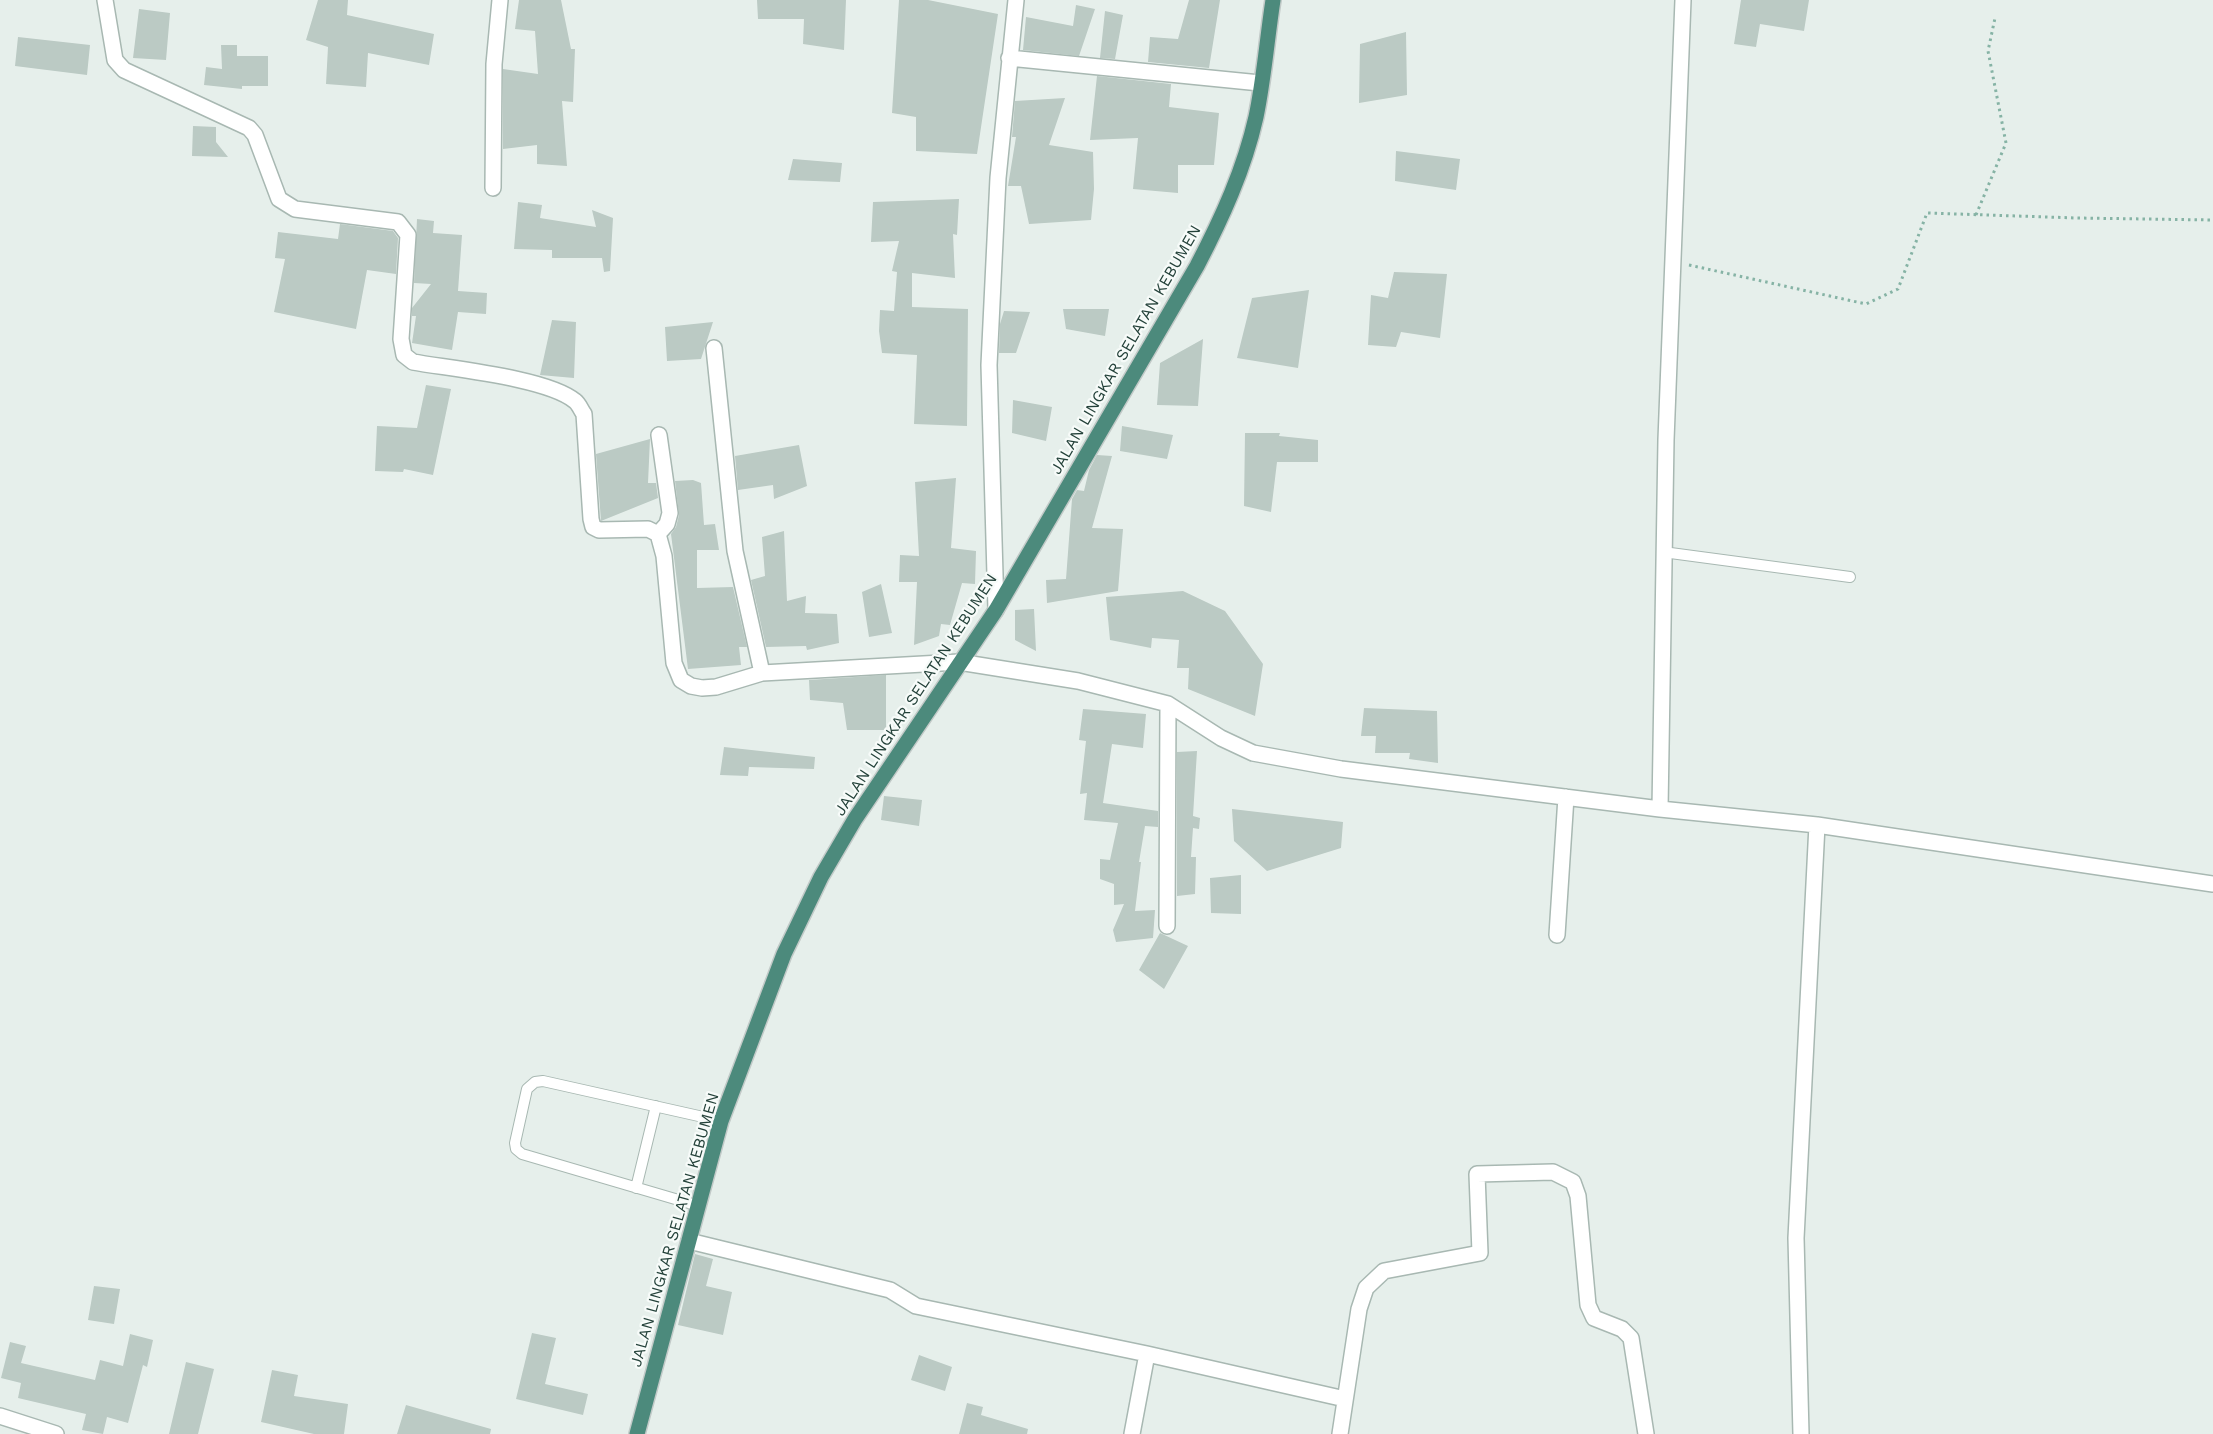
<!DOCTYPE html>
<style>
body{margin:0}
canvas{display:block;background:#e6efeb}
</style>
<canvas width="2213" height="1434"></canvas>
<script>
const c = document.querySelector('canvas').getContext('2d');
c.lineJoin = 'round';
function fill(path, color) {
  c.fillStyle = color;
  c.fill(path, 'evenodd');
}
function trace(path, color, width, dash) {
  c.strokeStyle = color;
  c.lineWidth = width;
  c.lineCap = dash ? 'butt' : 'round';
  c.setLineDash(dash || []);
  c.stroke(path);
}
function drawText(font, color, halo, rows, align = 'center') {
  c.font = font + ' "Work Sans",sans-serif';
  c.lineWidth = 4.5;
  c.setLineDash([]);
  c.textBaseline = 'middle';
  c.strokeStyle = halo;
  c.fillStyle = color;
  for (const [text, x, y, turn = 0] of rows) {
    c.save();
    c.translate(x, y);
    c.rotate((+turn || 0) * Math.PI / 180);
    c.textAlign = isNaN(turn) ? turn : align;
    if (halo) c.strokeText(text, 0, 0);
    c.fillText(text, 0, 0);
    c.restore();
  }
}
const building = new Path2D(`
 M318,0H348L347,15L434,34L429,65L368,53L366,87L326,84L328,47L306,40Z
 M519,0H561L571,49H575L573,102L562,101L567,166L537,164V145L503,149V69L538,74L535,31L515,29Z
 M757,0H846L844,50L803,44L804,19H758Z
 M899,0H928L998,14L977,154L916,151V117L892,113Z
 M1189,0H1220L1209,68L1148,62L1150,37L1178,39Z
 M1741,0H1809L1804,31L1760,24L1756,47L1734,44Z
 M1076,5L1095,9L1079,56L1023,50L1026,17L1073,26Z
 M139,9L170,13L166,60L133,58Z
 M1105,11L1123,15L1115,59L1100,58Z
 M1406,32L1407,95L1359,103L1360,44Z
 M18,37L90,45L87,75L15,66Z
 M221,45H237V56H268V86H242V89L204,85L206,67L222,69Z
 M1097,76L1171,84L1169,107L1219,113L1214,165H1178V193L1133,189L1138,138L1090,140Z
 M1065,98L1049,145L1093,152L1094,189L1091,220L1029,224L1021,186H1008L1016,137H1012L1015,101Z
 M193,126L216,127V142L228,157L192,156Z
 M1396,151L1460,159L1456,190L1395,181Z
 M793,159L842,163L840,182L788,180Z
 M959,199L957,235L953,234L955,278L912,273V307L968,309L967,426L914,424L917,355L882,353L879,331L880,310L894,311L897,272L892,271L899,241L871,242L873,202Z
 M518,202L542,205L540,218L596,227L592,210L613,218L610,271L604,272L602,258H552V250L514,249Z
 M417,219L434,221L433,233L462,235L458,291L487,293L486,314L458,312L452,350L412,343L416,316H412V308L431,284L414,283Z
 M340,224L393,231L398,238L396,274L367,270L356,329L274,312L285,259L275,258L278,232L338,239Z
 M1394,272L1447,274L1440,338L1401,332L1396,347L1368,345L1371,295L1388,298Z
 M1309,290L1298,368L1237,358L1252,298Z
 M1063,309H1109L1105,336L1066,329Z
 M1004,311L1030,312L1016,353H999L1000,324Z
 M552,320L576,322L574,378L540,375Z
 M713,322L701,359L667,361L665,327Z
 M1203,339L1198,406L1157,405L1160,363Z
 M426,385L451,389L433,475L404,469L403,472L375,471L377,426L417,428Z
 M1013,400L1052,407L1046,441L1012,433Z
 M1122,426L1173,435L1167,459L1120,451Z
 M1245,433H1280L1279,436L1318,440V462H1277L1271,512L1244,506Z
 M650,439L648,483H656L658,498L601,521L596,454Z
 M799,445L807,486L774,499L773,485L738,490L735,456Z
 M1097,455L1112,456L1092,528L1123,529L1118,591L1047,603L1046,580L1066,579L1072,499L1077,490L1084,491L1089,470Z
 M956,478L951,548L976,551L975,584L962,583L950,625L941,624L939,636L914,645L917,582H899L900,555L919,556L915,482Z
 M693,480L701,483L704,525L715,524L719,550H697V588L733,587L747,647H739L741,665L688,669L671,534L676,527L679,515L675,481Z
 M784,531L787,601L806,596L805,613L837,614L839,643L807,650L806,646L766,647L751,580L765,576L762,537Z
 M881,584L892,633L869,637L862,592Z
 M1183,591L1225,611L1263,664L1255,716L1188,689L1189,668H1177L1179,640L1152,638L1151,648L1110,640L1106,597Z
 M1034,609L1036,651L1015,640V610Z
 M886,675V730H847L843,703L810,700L809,680Z
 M1364,708L1437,711L1438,763L1409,759L1410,753H1375L1376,736H1361Z
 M1083,709L1146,714L1143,748L1112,744L1103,803L1158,811V827L1145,826L1139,862H1141L1135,911L1155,910L1153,938L1116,942L1113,930L1124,904L1114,905V884L1100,879V859L1110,860L1118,823L1084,820L1087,793L1080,794L1086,741L1079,740Z
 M724,747L815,757L814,769L749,767L748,776L720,775Z
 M1197,751L1193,816L1200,818L1199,829L1193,828L1191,857H1196L1195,894L1177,896V752Z
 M884,796L922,800L919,826L881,820Z
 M1232,809L1343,822L1341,848L1267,871L1234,841Z
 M1241,875V914L1211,913L1210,878Z
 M1160,933L1188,946L1164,989L1139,970Z
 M695,1254L713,1259L706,1286L732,1292L723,1335L678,1325Z
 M94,1286L120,1289L114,1324L88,1320Z
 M532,1333L556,1338L545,1384L588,1394L583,1415L516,1399Z
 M130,1334L153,1340L147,1367L143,1365L128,1423L107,1417L103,1434L82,1430L86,1414L18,1398L21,1383L1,1378L10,1342L26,1346L21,1363L95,1380L100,1360L123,1366Z
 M919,1355L952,1367L945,1391L911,1380Z
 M186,1362L214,1369L198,1434H169Z
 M272,1370L298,1375L294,1396L348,1404L344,1434H314L261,1422Z
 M967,1403L983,1407L981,1415L1028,1429L1027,1434H959Z
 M406,1405L491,1429L490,1434H397Z`);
const path = new Path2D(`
 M1976,215L2006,143L1988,51L1995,18
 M1689,265L1866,304L1898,289L1927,213L2077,218L2213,220`);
const service = new Path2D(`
 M1663,552L1850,577
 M636,1188L656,1106
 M699,1206L522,1154L516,1149L515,1143L527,1089L535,1082L543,1081L721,1121`);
const minor = new Path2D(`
 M105,0L115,60L124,70L249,128L255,135L279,199L295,209L398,222L408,235L401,339L404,355L413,362C452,369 547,378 575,401C579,404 581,410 584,414L591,519L593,527L599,530L648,529L658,534L664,556L674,663L681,680L691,686L702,688L716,687L762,673L959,662L1078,681L1168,704L1221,738L1253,753L1341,769L1660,809L1817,825L1796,1238L1801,1434
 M1009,58L1260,83
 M493,188L494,64L500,0
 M714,348L735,551L762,673
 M658,534L667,524L670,513L659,435
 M996,610L989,365L998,178L1016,0
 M1660,809L1666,440L1683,0
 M1817,825L2213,884
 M1167,926L1168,704
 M1557,935L1566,797
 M689,1241L890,1290L916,1306L1147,1354L1345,1399
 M1132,1434L1147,1354
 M1340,1434L1359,1309L1366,1288L1384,1271L1480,1253L1477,1174L1553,1172L1573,1182L1578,1196L1588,1305L1594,1318L1622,1329L1631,1338L1646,1434`);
const tertiary = new Path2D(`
 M0,1416L56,1434`);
const trunk = new Path2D(`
 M637,1434L721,1121L784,954L821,877L855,819L996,610L1197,266C1222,218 1244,170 1256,117C1264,79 1267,39 1273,0`);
const streetNames = [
 ["JALAN LINGKAR SELATAN KEBUMEN",1126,350,-60],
 ["JALAN LINGKAR SELATAN KEBUMEN",916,695,-57],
 ["JALAN LINGKAR SELATAN KEBUMEN",675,1230,-74]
];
fill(building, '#bbcac4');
trace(service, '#a8b8b2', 12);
trace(minor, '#a8b8b2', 18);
trace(tertiary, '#a8b8b2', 18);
trace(trunk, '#c2cac8', 18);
trace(path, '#86b3a5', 3, [2.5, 4]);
trace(service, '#fff', 10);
trace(minor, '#fff', 15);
trace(tertiary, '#fff', 15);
trace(trunk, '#4c8a7c', 15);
drawText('16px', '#24423a', '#f7fbf9', streetNames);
</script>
